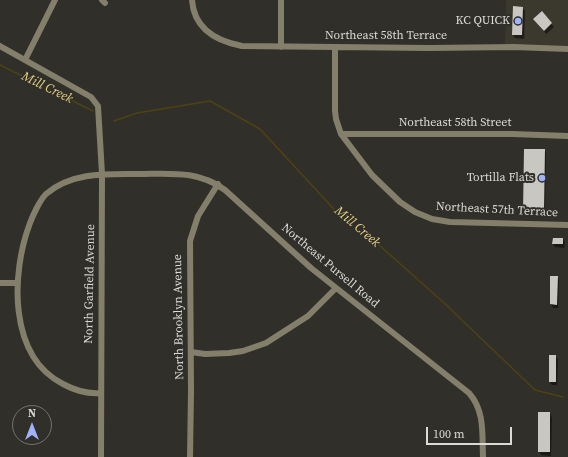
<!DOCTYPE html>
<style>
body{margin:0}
#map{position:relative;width:568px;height:457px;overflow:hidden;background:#302f2a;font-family:"Source Serif 4",serif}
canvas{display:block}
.north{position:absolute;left:12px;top:405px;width:40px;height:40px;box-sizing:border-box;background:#302f2a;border:1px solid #74736f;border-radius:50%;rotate:0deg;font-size:11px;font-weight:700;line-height:16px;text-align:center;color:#dbdad7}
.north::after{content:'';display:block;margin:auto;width:14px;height:18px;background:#a1b3fd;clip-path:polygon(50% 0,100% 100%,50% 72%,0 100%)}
.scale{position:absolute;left:426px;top:427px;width:86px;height:18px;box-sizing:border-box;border:2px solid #dbdad7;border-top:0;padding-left:5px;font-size:12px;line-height:14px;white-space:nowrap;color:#dbdad7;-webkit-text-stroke:3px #302f2a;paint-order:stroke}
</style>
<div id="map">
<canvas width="568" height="457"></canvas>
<div class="north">N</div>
<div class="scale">100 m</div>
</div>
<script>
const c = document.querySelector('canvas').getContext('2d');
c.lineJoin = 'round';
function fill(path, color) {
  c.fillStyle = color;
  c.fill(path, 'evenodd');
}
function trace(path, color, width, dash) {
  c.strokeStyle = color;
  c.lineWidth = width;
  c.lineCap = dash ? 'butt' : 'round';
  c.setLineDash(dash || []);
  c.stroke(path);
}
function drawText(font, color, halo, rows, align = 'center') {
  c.font = font + ' "Source Serif 4",serif';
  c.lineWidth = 4;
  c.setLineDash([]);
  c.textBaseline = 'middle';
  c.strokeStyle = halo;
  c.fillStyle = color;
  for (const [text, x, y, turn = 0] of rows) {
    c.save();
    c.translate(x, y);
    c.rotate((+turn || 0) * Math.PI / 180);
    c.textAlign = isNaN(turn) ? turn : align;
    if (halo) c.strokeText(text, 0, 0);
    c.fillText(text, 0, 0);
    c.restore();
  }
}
const built = new Path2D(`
 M506,0H568V46L505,44Z`);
const shadow = new Path2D(`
 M523,8L525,11L524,39L515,38L513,35Z
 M542,12L554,27L546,34L534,19Z
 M545,150L546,153L545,214H526L524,211Z
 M563,239L565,242L564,248L555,247L553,244Z
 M551,277H557L559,280L558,308H553L551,304Z
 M555,356L558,360L557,385H552L550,382Z
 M550,413L552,418L551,456L541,455L539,451Z`);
const stream = new Path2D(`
 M0,65L93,111
 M114,121L137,113L210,101L260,129L343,219L379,245L442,301L535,390L563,397`);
const building = new Path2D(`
 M513,6L523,7L522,35H512Z
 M542,11L552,23L544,31L533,19Z
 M524,149H545L544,212H523Z
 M553,238H563V244H552Z
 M550,276H558L557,305L550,304Z
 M549,355H556V382H549Z
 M538,412H550V452H538Z`);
const street = new Path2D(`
 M102,0L105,3
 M192,0C194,29 216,41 242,46L429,48L514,47L568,49
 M0,46L91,97L98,106L102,174L101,457
 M281,47V0
 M335,47V111L336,119L341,134L372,175L400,202L415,212L432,219L450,222L568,225
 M25,60L55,0
 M341,134H512L568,136
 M0,283H18
 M191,352L205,354L229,353L243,351L266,343L308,316L336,288
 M101,393C88,394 74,390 63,384C8,356 11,273 30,223C33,215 40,200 46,194C72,172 106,174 138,174C170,174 198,170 225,190L311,268L469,393C485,411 482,434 483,457
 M190,457L191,391L190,241L198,216L218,184`);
const markers = [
 [518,21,4,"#a1b3fd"],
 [542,178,4,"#a1b3fd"]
];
const poiNames = [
 ["KC QUICK",510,21],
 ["Tortilla Flats",534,178]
];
const streetNames = [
 ["Northeast 58th Terrace",386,36],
 ["Northeast 58th Street",455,123],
 ["Northeast 57th Terrace",497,210,3],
 ["Northeast Pursell Road",330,266,40],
 ["North Garfield Avenue",90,284,-89],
 ["North Brooklyn Avenue",179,317,-91]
];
const waterNames = [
 ["Mill Creek",47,88,26],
 ["Mill Creek",357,227,40]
];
fill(built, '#3b382d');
fill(shadow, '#0007');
trace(stream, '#4f4211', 1.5);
fill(building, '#c9c7c1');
trace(street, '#847f6a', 6);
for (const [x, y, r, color] of markers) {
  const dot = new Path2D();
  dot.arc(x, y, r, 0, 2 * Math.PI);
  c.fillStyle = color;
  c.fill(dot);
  trace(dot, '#302f2a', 1.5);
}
drawText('12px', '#dbdad7', '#302f2a', poiNames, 'right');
drawText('12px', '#dbdad7', '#302f2a', streetNames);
drawText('italic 13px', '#e5cf84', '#302f2a', waterNames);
</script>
